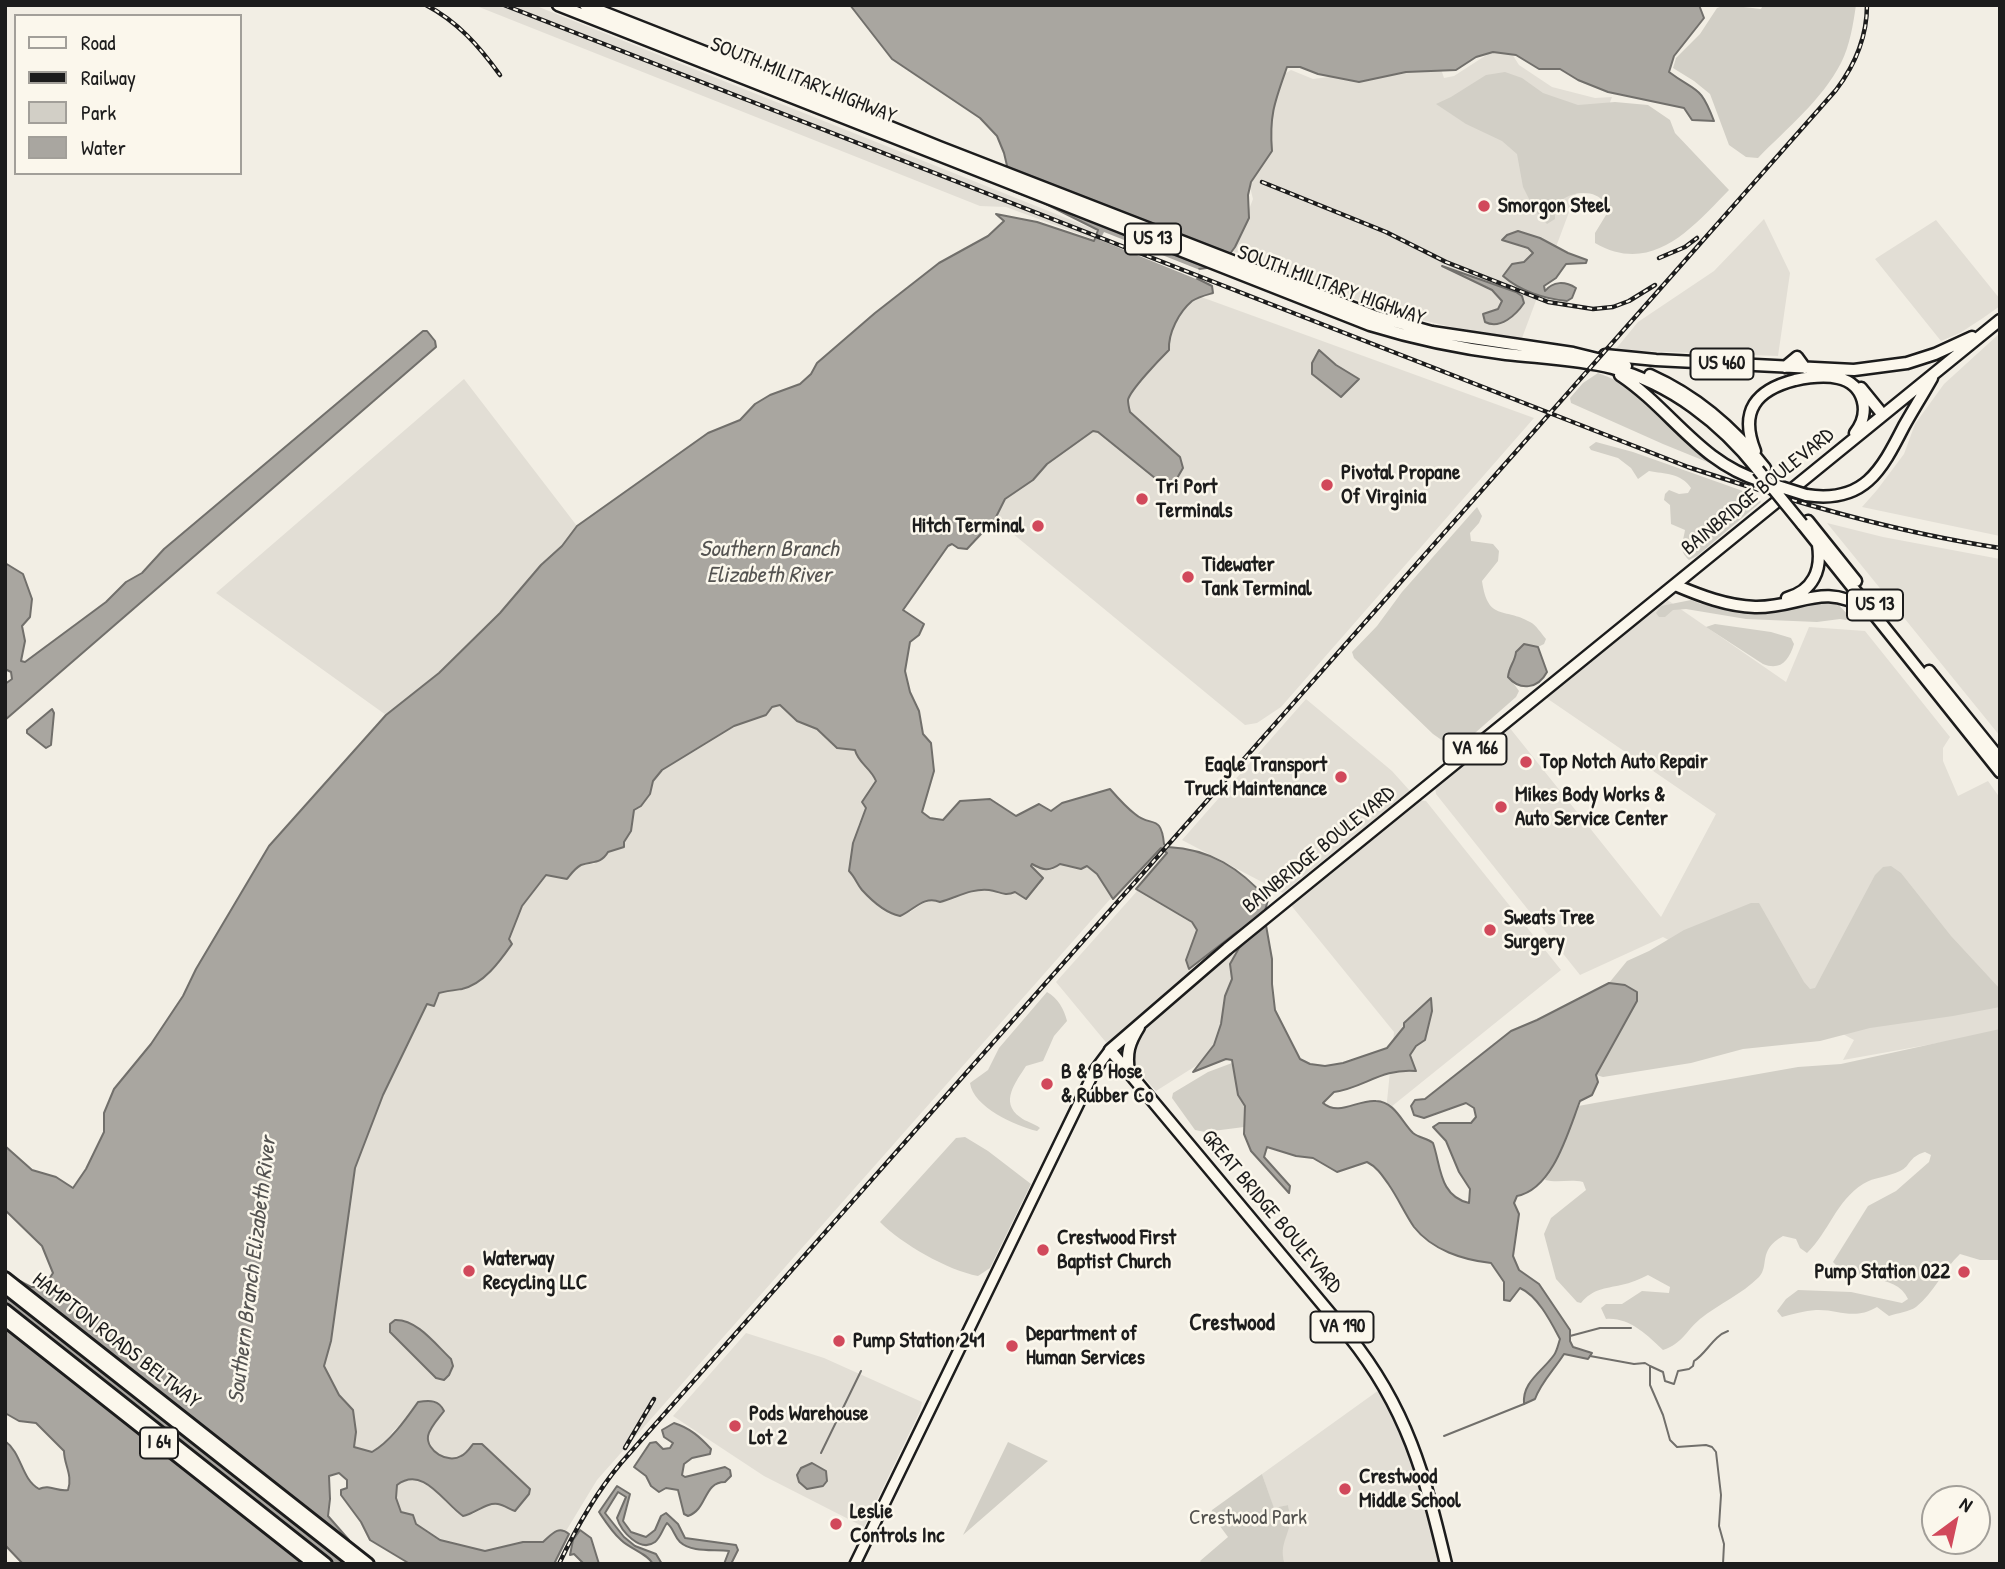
<!DOCTYPE html>
<style>
body{margin:0}
#map{position:relative;width:2005px;height:1569px;overflow:hidden;background:#f2eee4;font-family:"Patrick Hand",sans-serif}
canvas{display:block}
.frame{position:absolute;inset:0;border:7px solid #1c1c1c;pointer-events:none}
.legend{position:absolute;left:14px;top:14px;width:228px;height:161px;box-sizing:border-box;background:#fbf7ec;border:2px solid #a29f99;margin:0;padding:9px 12px;list-style:none;font-size:21px;color:#1c1c1c}
.legend li{display:flex;align-items:center;gap:14px;height:35px}
.legend b{width:35px;border:2px solid #a29f99}
.north{position:absolute;left:1921px;top:1485px;width:70px;height:70px;box-sizing:border-box;background:#fbf7ec;border:2px solid #a29f99;border-radius:50%;rotate:33deg;font-size:19px;font-weight:700;line-height:28px;text-align:center;color:#1c1c1c}
.north::after{content:'';display:block;margin:auto;width:24px;height:32px;background:#d1495b;clip-path:polygon(50% 0,100% 100%,50% 72%,0 100%)}
</style>
<div id="map">
<canvas width="2005" height="1569"></canvas>
<div class="frame"></div>
<ul class="legend">
<li><b style="height:9px;background:#fbf7ec"></b>Road</li>
<li><b style="height:9px;background:#1c1c1c"></b>Railway</li>
<li><b style="height:19px;background:#d2cfc6"></b>Park</li>
<li><b style="height:19px;background:#a9a6a0"></b>Water</li>
</ul>
<div class="north">N</div>
</div>
<script>
const c = document.querySelector('canvas').getContext('2d');
c.lineJoin = 'round';
function fill(path, color) {
  c.fillStyle = color;
  c.fill(path, 'evenodd');
}
function trace(path, color, width, dash) {
  c.strokeStyle = color;
  c.lineWidth = width;
  c.lineCap = dash ? 'butt' : 'round';
  c.setLineDash(dash || []);
  c.stroke(path);
}
function drawText(font, color, halo, rows, align = 'center') {
  c.font = font + ' "Patrick Hand",sans-serif';
  c.lineWidth = 5;
  c.setLineDash([]);
  c.textBaseline = 'middle';
  c.strokeStyle = halo;
  c.fillStyle = color;
  for (const [text, x, y, turn = 0] of rows) {
    c.save();
    c.translate(x, y);
    c.rotate((+turn || 0) * Math.PI / 180);
    c.textAlign = isNaN(turn) ? turn : align;
    if (halo) c.strokeText(text, 0, 0);
    c.fillText(text, 0, 0);
    c.restore();
  }
}
const built = new Path2D(`
 M474,5H534L1096,230L1093,239L1006,207L980,206Z
 M1505,43L1519,65L1552,87L1595,98L1612,97L1522,338L1460,329L1409,317L1355,299L1227,249L1243,225L1253,199L1250,187L1268,148L1264,136L1278,78L1291,70L1313,79L1439,63L1444,78L1454,76Z
 M1764,219L1790,273L1778,356L1615,350L1638,322L1714,271Z
 M1936,220L2000,299V306L1983,318L1960,333L1941,341L1875,259Z
 M1193,294L1534,418L1281,707L1257,723L1245,725L995,519L993,511L997,502L1116,404Z
 M2000,333V536L1862,507L1877,490L1904,454L1915,424L1944,384Z
 M464,379L577,526L562,546L541,565L500,613L439,673L386,715L216,593Z
 M1827,523L1883,537L2000,559V736Z
 M1666,599L1786,682L1809,627L1865,631L1950,737L1943,748V761L1958,796L1988,781L2000,798V1032L1843,1060L1854,1040L1663,937L1580,975L1436,794L1435,786L1509,727L1661,917L1716,814L1545,697Z
 M1306,699L1392,771L1410,791L1283,893L1182,840Z
 M780,705L797,721L817,729L837,748L855,750L858,758L872,772L876,781L862,802L866,808L858,826L855,878L860,888L910,912L928,900L954,899L963,894L980,890H993L999,894L1008,895L1015,892L1030,896L1040,884L1032,864L1052,870L1060,864L1081,869L1087,866L1097,874L1112,897L597,1480L566,1531L563,1529L543,1542L485,1551L440,1540L428,1533L401,1512L396,1498L397,1485L404,1479L415,1478L428,1484L454,1510L473,1514L492,1503L502,1504L511,1510L474,1444L462,1456L452,1459L441,1456L433,1450L428,1440L429,1431L444,1411L436,1402H418L403,1423L393,1431L384,1445L372,1452L354,1448L356,1432L353,1410L339,1395L324,1366L331,1341L355,1168L383,1095L428,1004L439,993L464,989L485,977L495,968L512,944L508,939L522,906L546,875L567,879L580,865L594,864L608,852L619,847L631,831L634,810L641,806L650,795L653,781L662,770L734,726L766,715L772,707Z
 M1417,800L1426,801L1561,970L1386,1111L1394,1032L1290,904Z
 M1138,890L1192,922L1197,930L1189,969L1193,974L1109,1046L1056,982Z
 M1232,952L1235,955L1230,964L1232,979L1225,996L1221,1024L1214,1046L1202,1062L1156,1091L1134,1066L1132,1058L1136,1039L1190,987Z
 M746,1333L824,1358L922,1402L920,1411L864,1527L764,1476L673,1416Z
 M1379,1390L1383,1392L1415,1458L1442,1564H1285L1282,1555V1545L1290,1521L1288,1505L1274,1509L1262,1474Z`);
const green = new Path2D(`
 M1726,5L1761,9L1763,5H1856C1853,25 1850,45 1841,63C1822,100 1786,129 1758,158L1746,157L1729,145L1710,94L1694,81L1673,68L1676,58L1700,34L1717,8Z
 M1505,72L1522,78L1543,93L1578,105L1615,102L1648,105L1670,120L1675,133L1729,190C1692,228 1652,276 1595,243V233L1606,215C1605,211 1606,207 1604,203C1596,187 1562,191 1556,208C1555,210 1555,217 1555,219L1547,224L1535,211L1523,187L1517,154L1502,141L1466,124L1436,104L1451,97L1486,75Z
 M1598,373C1644,388 1678,432 1712,464L1663,444L1571,403L1570,398L1583,383Z
 M1596,442L1633,452L1757,496L1761,502L1697,556L1689,560C1678,550 1683,543 1685,530L1671,524L1670,505L1664,500L1665,494L1669,490L1679,494L1688,493L1691,488C1681,473 1665,474 1649,471L1638,479L1631,468L1618,458L1591,450L1589,447Z
 M1477,507L1482,516L1479,523L1470,533L1471,541L1493,544L1499,551L1498,561L1482,581C1488,622 1504,607 1530,622C1536,625 1541,633 1546,639L1544,644L1538,647L1524,644L1516,652L1515,660L1509,677L1519,691L1516,697L1459,747L1453,748L1433,734L1354,658L1352,652L1377,626L1402,592Z
 M1822,599L1836,602L1850,617L1846,620L1840,619L1817,622L1746,619L1686,609L1673,610L1665,617H1659L1656,613L1661,606L1691,600L1701,604L1750,611H1772Z
 M1715,624L1771,632L1791,638L1794,644C1789,661 1780,671 1763,664L1706,627Z
 M1891,866L1901,873L1951,936L2000,989V1007L1953,1016L1870,1028L1820,1041L1743,1049L1691,1063L1603,1077L1596,1075L1629,1016L1625,985L1609,983L1627,961L1649,951L1684,930L1751,903H1759L1804,982L1810,989L1815,988L1875,875L1883,867Z
 M1047,992C1058,998 1064,1009 1067,1021L1054,1036L1043,1061L1026,1066C1016,1082 999,1102 1020,1117C1026,1122 1034,1123 1040,1128L1037,1131C1016,1126 973,1107 970,1083L988,1070L999,1048Z
 M2000,1029V1260H1980L1960,1254C1943,1270 1934,1293 1916,1307C1909,1312 1897,1313 1889,1316L1877,1307C1853,1321 1839,1309 1816,1310C1804,1311 1793,1314 1782,1317L1777,1311L1786,1299L1798,1290L1851,1292L1902,1303L1908,1299C1896,1271 1851,1284 1833,1262L1868,1206L1896,1191L1929,1162L1931,1155L1925,1152C1908,1157 1911,1166 1900,1171C1888,1177 1874,1177 1863,1184C1836,1201 1829,1232 1807,1253L1800,1248L1796,1239L1783,1236C1757,1251 1770,1265 1759,1277C1742,1294 1719,1304 1700,1319C1685,1332 1683,1343 1663,1350C1647,1335 1629,1317 1606,1319L1601,1308L1606,1304H1622L1642,1291L1669,1293L1670,1287L1648,1275C1640,1279 1631,1283 1621,1285C1604,1289 1594,1288 1581,1303L1577,1302L1556,1279L1544,1234L1551,1218L1586,1190L1583,1182C1570,1179 1558,1183 1545,1180L1578,1106L1798,1067L1841,1064Z
 M1232,1063L1238,1095L1245,1106L1244,1127L1205,1132L1195,1130L1172,1098L1173,1093L1208,1072Z
 M965,1137L988,1151L1031,1184L990,1268L978,1276C947,1270 902,1244 880,1222L956,1138Z
 M1008,1442L1048,1461L963,1535Z
 M1262,1474L1274,1508L1288,1505C1289,1511 1291,1517 1290,1523C1287,1539 1279,1547 1285,1564H1202L1200,1561L1228,1537L1211,1514L1212,1510Z`);
const water = new Path2D(`
 M850,5H1699L1704,18L1674,56L1669,72C1697,93 1700,84 1714,121L1692,120L1684,108L1608,92L1578,80L1560,69H1539L1516,55L1493,52L1476,57L1456,70L1406,72L1359,82L1318,74L1300,67H1287C1275,101 1269,115 1272,151L1251,182L1248,195L1249,218L1235,247L1221,266L1199,269L1196,278L1212,286L1213,293C1206,295 1198,297 1192,301C1179,312 1168,333 1169,350C1161,358 1130,390 1128,400C1128,404 1129,408 1130,412L1180,457L1183,468L1176,480L1166,487L1098,432L1093,431L1047,464L1033,480L1005,499L995,519L967,549L958,548L952,544L948,546L903,610L924,624L919,635L910,642L905,671L910,692L919,711L923,734L931,743L934,771L922,812L930,818L943,820L960,801L990,799L1016,816L1039,804L1051,811L1062,803L1110,789C1117,797 1127,808 1135,814C1151,828 1161,813 1164,844L1168,847C1210,849 1240,868 1268,900L1264,914L1272,959V984L1275,1010L1300,1059L1310,1064L1325,1066L1343,1063L1387,1048L1404,1027V1023L1431,998L1432,1011L1425,1040L1416,1046L1410,1055L1416,1071C1381,1068 1364,1088 1334,1092L1323,1103C1339,1117 1358,1099 1376,1101C1395,1102 1401,1121 1413,1133C1419,1138 1427,1138 1433,1143C1441,1166 1439,1196 1469,1203L1470,1189L1459,1172L1446,1141L1433,1127L1439,1123H1471L1476,1117L1474,1108L1466,1103L1424,1118L1414,1115L1411,1106L1415,1100L1425,1099L1511,1031L1537,1020L1609,983L1625,985L1637,992V1001L1596,1075L1598,1082L1592,1095L1580,1101C1568,1132 1553,1189 1517,1196L1514,1203L1519,1214L1513,1256L1519,1270L1539,1284L1570,1330V1341L1573,1347L1592,1353L1588,1359L1564,1354C1554,1370 1541,1382 1535,1399L1524,1404C1522,1382 1542,1372 1554,1355C1557,1351 1558,1345 1560,1339C1551,1322 1538,1296 1520,1288L1510,1301L1504,1300V1282L1491,1263C1463,1260 1432,1250 1414,1227C1405,1214 1398,1198 1389,1185C1382,1175 1377,1167 1367,1162L1337,1172L1313,1158L1296,1156L1267,1147L1264,1157L1290,1186L1289,1193L1251,1151L1244,1134L1245,1106L1238,1095L1232,1060L1226,1059L1193,1072L1214,1045L1221,1024L1225,996L1232,979L1230,964L1239,948L1264,925L1260,918L1237,932L1189,969L1186,960L1197,930L1192,922L1136,889L1167,853L1161,848L1113,899L1097,874L1087,866L1081,869L1060,864C1049,872 1043,870 1032,864L1031,866L1043,878L1026,899L1015,892C1004,897 999,891 989,890C971,888 956,898 940,902C924,895 914,910 900,916C886,913 872,901 862,890C857,884 855,877 849,871L853,843L866,808L862,802L876,781C871,768 858,763 855,750L837,748L817,729L797,721L780,705L772,707L766,715L734,726L662,770L653,781L650,794L641,806L634,810L631,831L624,842V847L608,852C601,864 593,861 581,865C575,868 571,874 567,879L546,875L522,906L509,939L512,944C500,961 484,984 462,989C455,990 447,991 439,993L434,1006L427,1004L383,1095L355,1168L331,1341L324,1366L339,1395L353,1410L356,1432L354,1447L372,1452C390,1442 406,1419 418,1402C430,1400 439,1400 444,1411C439,1418 430,1427 428,1436C426,1451 448,1464 461,1456C466,1454 470,1448 473,1444H482L530,1489L529,1494L515,1511C509,1509 504,1505 498,1504C486,1502 475,1514 463,1516C443,1502 423,1465 397,1485L396,1498L401,1512L413,1515L416,1524L440,1540L485,1551L523,1542H543C552,1534 558,1525 569,1534L554,1564H410L370,1540L361,1522L341,1495V1490L347,1488V1480L339,1473L329,1476L330,1499L328,1516L349,1540L341,1564H23L5,1545V1441C22,1453 21,1479 39,1489C50,1484 57,1492 68,1490C73,1475 64,1465 64,1451L36,1423L19,1421L5,1413V1273L31,1287H44L53,1273L42,1246L5,1210V1146L32,1170L56,1177L73,1188L86,1169L104,1132V1113L114,1089L151,1044L183,996L196,969L269,846L386,715L439,673L500,613L541,565L562,546L577,526L708,433L740,420L755,404L770,395L800,384L811,374L817,363L875,313L939,263L988,236L1004,221L996,214L1037,222L1094,241L1098,230L1040,201L1013,191L1004,153L997,136L980,118L892,59Z
 M1518,231L1540,238L1568,253L1587,260L1586,263L1566,264L1556,278L1544,286L1545,291C1553,281 1565,281 1576,288L1572,298L1567,301C1545,299 1520,291 1503,276L1512,264L1524,262L1533,253L1528,248L1502,240L1507,235Z
 M1442,266L1516,292L1522,296L1524,303C1516,315 1500,330 1485,322L1483,314L1498,309L1502,301L1492,290Z
 M423,331H427L435,341L436,347L5,720V684L12,679L11,672L5,669V563L23,574L32,599L30,617L22,626L25,641L21,661L25,662L106,602L126,582L142,573L164,549Z
 M1319,350L1336,365L1359,379L1341,397L1312,374V363Z
 M1524,644L1538,647L1547,672C1538,689 1520,691 1508,677C1509,666 1515,662 1516,652Z
 M52,709L54,713L51,745L46,748L27,733V730Z
 M395,1320C417,1319 436,1345 451,1359L453,1366L449,1375L444,1380L436,1378L390,1332V1324Z
 M674,1423C690,1428 700,1437 711,1449L710,1454L692,1458L684,1464L682,1475L685,1477L725,1467L730,1470L731,1476L725,1482C703,1482 708,1509 688,1516L684,1514L678,1490L666,1488L659,1492L651,1486L646,1476L634,1467L650,1443L656,1442L663,1449L670,1448L673,1443L664,1437L662,1430Z
 M812,1463L826,1471L827,1481L823,1486L807,1489L799,1482L797,1475L801,1468Z
 M617,1486L630,1494L623,1521L631,1532L646,1537L655,1530L661,1516L666,1513L678,1524L685,1538L736,1545L738,1550L731,1564H724L729,1551C714,1549 692,1553 680,1542C674,1536 674,1529 667,1523C663,1528 661,1537 655,1542C640,1553 621,1531 617,1518L626,1497L618,1492L605,1513L624,1537L635,1546L656,1554L662,1564H653C647,1553 630,1549 621,1540C612,1532 605,1521 599,1512Z
 M580,1530L591,1538L599,1564H584L574,1554L570,1555L573,1540Z`);
const pier = new Path2D(`
 M1104,232L1200,270L1196,279L1100,240Z`);
const stream = new Path2D(`
 M1570,1336L1600,1328H1631
 M1590,1356L1634,1364L1645,1363L1650,1366V1385L1663,1415L1670,1440L1677,1447L1706,1445L1712,1447L1716,1452L1721,1495L1719,1526L1724,1544L1723,1564
 M1650,1366L1663,1372L1665,1381L1674,1384L1678,1371L1689,1369L1693,1366L1694,1361C1707,1353 1713,1336 1728,1331
 M1444,1436L1524,1404
 M821,1453L861,1371`);
const secondary = new Path2D(`
 M855,1564L1095,1070L1110,1050`);
const primary = new Path2D(`
 M558,5L1370,325C1415,339 1459,348 1506,354C1541,358 1577,359 1612,368C1671,384 1721,423 1758,470
 M585,5L753,71L939,147L1374,316L1432,332L1573,353L1626,366
 M1605,355L1656,360L1854,370L1907,363L1935,354L1972,337
 M1785,367L1797,357L1805,368
 M1620,375C1671,409 1700,463 1761,481
 M1650,375C1697,396 1734,428 1765,468
 M1861,388L1883,415
 M1755,451C1739,411 1756,390 1795,380C1809,377 1824,375 1838,378C1865,384 1871,413 1855,433
 M1806,495C1864,504 1881,471 1904,426C1913,410 1923,394 1932,378
 M1808,521L1856,581
 M1802,524L2000,772
 M1675,585C1701,596 1727,606 1755,607C1800,608 1822,581 1866,609
 M1787,598C1813,591 1822,570 1818,545
 M1929,671L2000,759
 M1129,1072C1126,1053 1129,1043 1139,1027
 M1446,1564C1425,1476 1407,1408 1349,1336L1110,1050L1227,949L2000,320`);
const motorway = new Path2D(`
 M5,1278L368,1564
 M6,1288L356,1564
 M5,1310L326,1564
 M5,1320L314,1564`);
const rail = new Path2D(`
 M426,5C458,22 479,46 500,75
 M504,5L1688,467C1791,501 1893,532 2000,548
 M1262,182L1386,232L1446,262L1548,302L1593,309L1613,307L1629,301L1655,285
 M1659,258L1685,247L1697,238
 M625,1448L654,1399
 M559,1564C576,1528 595,1494 621,1463L1836,90C1855,65 1867,38 1867,5`);
const primaryBridge = new Path2D(`
 M1758,470L1802,524
 M1768,483L1806,495`);
const markers = [
 [1484,206,7,"#d1495b"],
 [1327,485,7,"#d1495b"],
 [1142,499,7,"#d1495b"],
 [1038,526,7,"#d1495b"],
 [1188,577,7,"#d1495b"],
 [1526,762,7,"#d1495b"],
 [1341,777,7,"#d1495b"],
 [1501,807,7,"#d1495b"],
 [1490,930,7,"#d1495b"],
 [1047,1084,7,"#d1495b"],
 [1043,1250,7,"#d1495b"],
 [469,1271,7,"#d1495b"],
 [1964,1272,7,"#d1495b"],
 [839,1341,7,"#d1495b"],
 [1012,1346,7,"#d1495b"],
 [735,1426,7,"#d1495b"],
 [1345,1489,7,"#d1495b"],
 [836,1524,7,"#d1495b"]
];
const shields = [
 [1153,239,56],
 [1722,364,63],
 [1875,605,56],
 [1475,749,63],
 [1342,1327,63],
 [159,1443,38]
];
const shieldNames = [
 ["US 13",1153,239],
 ["US 460",1722,364],
 ["US 13",1875,605],
 ["VA 166",1475,749],
 ["VA 190",1342,1327],
 ["I 64",159,1443]
];
const streetNames = [
 ["SOUTH MILITARY HIGHWAY",803,81,22],
 ["SOUTH MILITARY HIGHWAY",1331,286,20],
 ["BAINBRIDGE BOULEVARD",1758,492,-39],
 ["BAINBRIDGE BOULEVARD",1319,850,-39],
 ["GREAT BRIDGE BOULEVARD",1271,1212,50],
 ["HAMPTON ROADS BELTWAY",116,1341,38]
];
const poiNames = [
 ["Smorgon Steel",1498,206],
 ["Pivotal Propane",1341,473],
 ["Of Virginia",1341,497],
 ["Tri Port",1156,487],
 ["Terminals",1156,511],
 ["Hitch Terminal",1024,526,"right"],
 ["Tidewater",1202,565],
 ["Tank Terminal",1202,589],
 ["Top Notch Auto Repair",1540,762],
 ["Eagle Transport",1327,765,"right"],
 ["Truck Maintenance",1327,789,"right"],
 ["Mikes Body Works &",1515,795],
 ["Auto Service Center",1515,819],
 ["Sweats Tree",1504,918],
 ["Surgery",1504,942],
 ["B & B Hose",1061,1072],
 ["& Rubber Co",1061,1096],
 ["Crestwood First",1057,1238],
 ["Baptist Church",1057,1262],
 ["Waterway",483,1259],
 ["Recycling LLC",483,1283],
 ["Pump Station 022",1950,1272,"right"],
 ["Department of",1026,1334],
 ["Human Services",1026,1358],
 ["Pump Station 241",853,1341],
 ["Pods Warehouse",749,1414],
 ["Lot 2",749,1438],
 ["Crestwood",1359,1477],
 ["Middle School",1359,1501],
 ["Leslie",850,1512],
 ["Controls Inc",850,1536]
];
const parkNames = [
 ["Crestwood Park",1248,1518]
];
const waterNames = [
 ["Southern Branch",769,550],
 ["Elizabeth River",769,576],
 ["Southern Branch Elizabeth River",253,1270,-83]
];
const neighbourhoodNames = [
 ["Crestwood",1232,1324]
];
fill(built, '#e2ded5');
fill(green, '#d2cfc6');
fill(water, '#a9a6a0');
trace(water, '#716f6b', 2);
fill(pier, '#f2eee4');
trace(stream, '#716f6b', 2);
trace(secondary, '#1c1c1c', 14);
trace(primary, '#1c1c1c', 15);
trace(motorway, '#1c1c1c', 16);
trace(secondary, '#fbf7ec', 9);
trace(primary, '#fbf7ec', 10);
trace(motorway, '#fbf7ec', 10);
trace(rail, '#1c1c1c', 4.5);
trace(rail, '#fbf7ec', 2, [5]);
trace(primaryBridge, '#1c1c1c', 15, []);
trace(primaryBridge, '#fbf7ec', 10);
for (const [x, y, r, color] of markers) {
  const dot = new Path2D();
  dot.arc(x, y, r, 0, 2 * Math.PI);
  c.fillStyle = color;
  c.fill(dot);
  trace(dot, '#fbf7ec', 2.5);
}
for (const [x, y, w] of shields) {
  const box = new Path2D();
  box.roundRect(x - w / 2, y - 15.5, w, 31, 5);
  c.fillStyle = '#fbf7ec';
  c.fill(box);
  trace(box, '#1c1c1c', 2);
}
drawText('bold 19px', '#1c1c1c', null, shieldNames);
drawText('21px', '#1c1c1c', '#fbf7ec', streetNames);
drawText('bold 21px', '#1c1c1c', '#fbf7ec', poiNames, 'left');
drawText('21px', '#53524f', '#fbf7ec', parkNames);
drawText('italic 23px', '#545351', '#fbf7ec', waterNames);
drawText('bold 23px', '#1c1c1c', '#fbf7ec', neighbourhoodNames);
</script>
